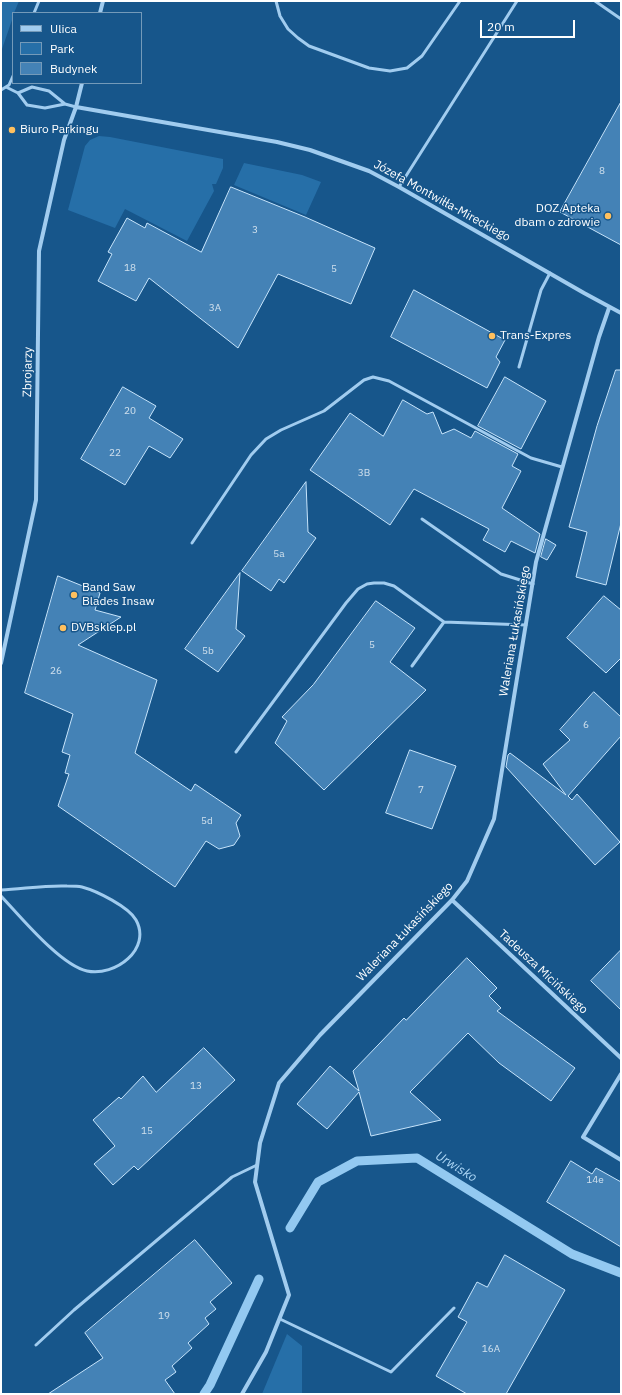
<!DOCTYPE html>
<meta charset="utf-8">
<style>
body{margin:0}
#map{position:relative;width:622px;height:1395px;overflow:hidden;background:#17568b;font-family:"IBM Plex Sans",sans-serif}
canvas{display:block}
.frame{position:absolute;inset:0;border:2px solid #fff;pointer-events:none}
.legend{position:absolute;left:12px;top:12px;width:130px;height:72px;box-sizing:border-box;background:#17568b;border:1px solid #749ab9;margin:0;padding:5px 7px;list-style:none;font-size:12px;color:#fff}
.legend li{display:flex;align-items:center;gap:8px;height:20px}
.legend b{width:20px;border:1px solid #749ab9}
.scale{position:absolute;left:480px;top:20px;width:95px;height:18px;box-sizing:border-box;border:2px solid #fff;border-top:0;padding-left:5px;font-size:12px;line-height:14px;white-space:nowrap;color:#fff;-webkit-text-stroke:3px #17568b;paint-order:stroke}
</style>
<div id="map">
<canvas width="622" height="1395"></canvas>
<div class="frame"></div>
<ul class="legend">
<li><b style="height:5px;background:#a1ccef"></b>Ulica</li>
<li><b style="height:11px;background:#266fa8"></b>Park</li>
<li><b style="height:11px;background:#4482b6"></b>Budynek</li>
</ul>
<div class="scale">20 m</div>
</div>
<script>
const c = document.querySelector('canvas').getContext('2d');
c.lineJoin = 'round';
function fill(path, color) {
  c.fillStyle = color;
  c.fill(path, 'evenodd');
}
function trace(path, color, width, dash) {
  c.strokeStyle = color;
  c.lineWidth = width;
  c.lineCap = dash ? 'butt' : 'round';
  c.setLineDash(dash || []);
  c.stroke(path);
}
function drawText(font, color, halo, rows, align = 'center') {
  c.font = font + ' "IBM Plex Sans",sans-serif';
  c.lineWidth = 3;
  c.setLineDash([]);
  c.textBaseline = 'middle';
  c.strokeStyle = halo;
  c.fillStyle = color;
  for (const [text, x, y, turn = 0] of rows) {
    c.save();
    c.translate(x, y);
    c.rotate((+turn || 0) * Math.PI / 180);
    c.textAlign = isNaN(turn) ? turn : align;
    if (halo) c.strokeText(text, 0, 0);
    c.fillText(text, 0, 0);
    c.restore();
  }
}
const green = new Path2D(`
 M1,1H19L14,13H13V17L1,52Z
 M99,136L110,137L223,159V168L216,184H212L214,191L187,241L125,209L115,228L68,210L85,146L90,140Z
 M244,163L302,175L321,182L306,215L234,185Z
 M287,1334L302,1346V1394H262Z`);
const stream = new Path2D(`
 M290,1228L318,1182L357,1161L417,1158L572,1254L621,1273
 M204,1394L210,1385L259,1279`);
const building = new Path2D(`
 M621,102V245L560,212Z
 M231,187L305,217L375,248L351,304L278,274L238,348L149,278L136,301L98,281L112,254L108,252L127,218L145,228L147,223L201,252Z
 M414,290L505,340L496,357L500,362L487,388L391,337Z
 M616,370H621V523L606,585L576,577L587,532L569,527L597,426Z
 M505,377L546,401L521,449L478,426Z
 M123,387L156,406L149,418L183,439L170,458L149,446L125,485L81,459Z
 M403,400L427,414L433,412L442,434L454,429L471,438L475,431L518,454L512,466L521,471L502,508L540,534L535,553L511,541L505,552L483,540L489,529L414,489L390,525L310,470L350,413L383,436Z
 M306,482L308,532L316,538L284,583L279,579L271,591L242,571Z
 M546,539L556,545L547,560L541,557Z
 M240,573L236,629L245,636L218,672L185,649Z
 M58,576L100,593L95,610L121,617L78,645L157,680L135,753L191,791L195,784L241,815L236,823L240,836L234,845L219,849L206,841L175,887L58,806L69,774L65,773L70,755L62,752L73,714L25,693Z
 M604,596L621,610V658L606,673L567,638Z
 M376,601L415,628L390,662L426,690L324,790L275,743L287,721L282,717L313,685Z
 M594,692L621,717V736L568,796L572,800L577,794L620,842L595,865L506,767L508,755L510,753L566,795L543,764L570,740L560,730Z
 M410,750L456,766L432,829L386,813Z
 M621,950V1010L591,981Z
 M467,958L497,988L489,996L501,1008L497,1011L575,1068L551,1101L499,1063L468,1033L410,1092L441,1120L371,1136L359,1092L327,1129L297,1104L330,1066L359,1091L353,1071L404,1018L406,1020Z
 M204,1048L235,1080L138,1170L134,1166L113,1185L94,1164L115,1146L93,1120L119,1097L121,1099L143,1076L156,1092Z
 M571,1161L592,1174L596,1168L621,1182V1247L547,1202Z
 M195,1240L232,1283L210,1302L216,1309L205,1318L209,1324L188,1343L192,1348L172,1366L176,1372L165,1380L175,1394H48L103,1358L85,1333Z
 M505,1255L565,1290L506,1394H467L436,1376L467,1322L458,1317L477,1282L487,1287Z`);
const service = new Path2D(`
 M276,1L280,16L288,29L298,38L309,46L369,68L390,71L407,68L422,56L460,1
 M595,1L621,19
 M34,13L39,1
 M6,87L18,93L27,105L45,108L65,104L76,107
 M1,90L9,85L13,76
 M18,93L32,87L49,91L65,104
 M399,187L517,1
 M519,367L541,290L550,273
 M422,519L501,574L533,584
 M192,543L251,455L266,439L281,430L324,411L364,380L373,377L389,381L531,458L562,467
 M412,666L444,622
 M236,752L346,603L358,589L367,584L374,583H384L394,586L444,622L526,625
 M1,890C23,889 45,885 67,886C72,886 78,886 82,887C97,891 129,907 136,920C152,949 115,977 87,971C60,965 20,916 1,896
 M280,1319L391,1372L454,1308
 M36,1345L74,1310L232,1177L257,1165`);
const minor = new Path2D(`
 M100,13L103,1
 M76,107L277,142L310,150L369,171L399,187L584,293L621,313
 M1,663L36,500L39,251L64,140L76,107L82,83
 M452,900L621,1058
 M621,1074L583,1137L621,1160
 M242,1394L266,1352L289,1295L255,1182L260,1143L279,1083L320,1035L452,900L467,881L494,819L536,562L599,337L609,308`);
const markers = [
 [12,130,4,"#ffc05e"],
 [608,216,4,"#ffc05e"],
 [492,336,4,"#ffc05e"],
 [74,595,4,"#ffc05e"],
 [63,628,4,"#ffc05e"]
];
const numberNames = [
 ["8",602,171],
 ["3",255,230],
 ["18",130,268],
 ["5",334,269],
 ["3A",215,308],
 ["20",130,411],
 ["22",115,453],
 ["3B",364,473],
 ["5a",279,554],
 ["5",372,645],
 ["5b",208,651],
 ["26",56,671],
 ["6",586,725],
 ["7",421,790],
 ["5d",207,821],
 ["13",196,1086],
 ["15",147,1131],
 ["14e",595,1180],
 ["19",164,1316],
 ["16A",491,1349]
];
const poiNames = [
 ["Biuro Parkingu",20,130],
 ["DOZ Apteka",600,209,"right"],
 ["dbam o zdrowie",600,223,"right"],
 ["Trans-Expres",500,336],
 ["Band Saw",82,588],
 ["Blades Insaw",82,602],
 ["DVBsklep.pl",71,628]
];
const streetNames = [
 ["Józefa Montwiłła-Mireckiego",442,201,29],
 ["Zbrojarzy",28,372,-89],
 ["Waleriana Łukasińskiego",515,631,-80],
 ["Waleriana Łukasińskiego",405,932,-46],
 ["Tadeusza Micińskiego",543,972,43]
];
const waterNames = [
 ["Urwisko",456,1167,32]
];
fill(green, '#266fa8');
trace(stream, '#93c9f1', 9);
fill(building, '#4482b6');
trace(building, '#c7e4fb', 1);
trace(service, '#a1ccef', 3);
trace(minor, '#a1ccef', 4);
for (const [x, y, r, color] of markers) {
  const dot = new Path2D();
  dot.arc(x, y, r, 0, 2 * Math.PI);
  c.fillStyle = color;
  c.fill(dot);
  trace(dot, '#17568b', 1.5);
}
drawText('10px', '#d0e0ed', null, numberNames);
drawText('12px', '#fff', '#17568b', poiNames, 'left');
drawText('12px', '#fff', '#17568b', streetNames);
drawText('italic 13px', '#acd6f6', '#17568b', waterNames);
</script>
